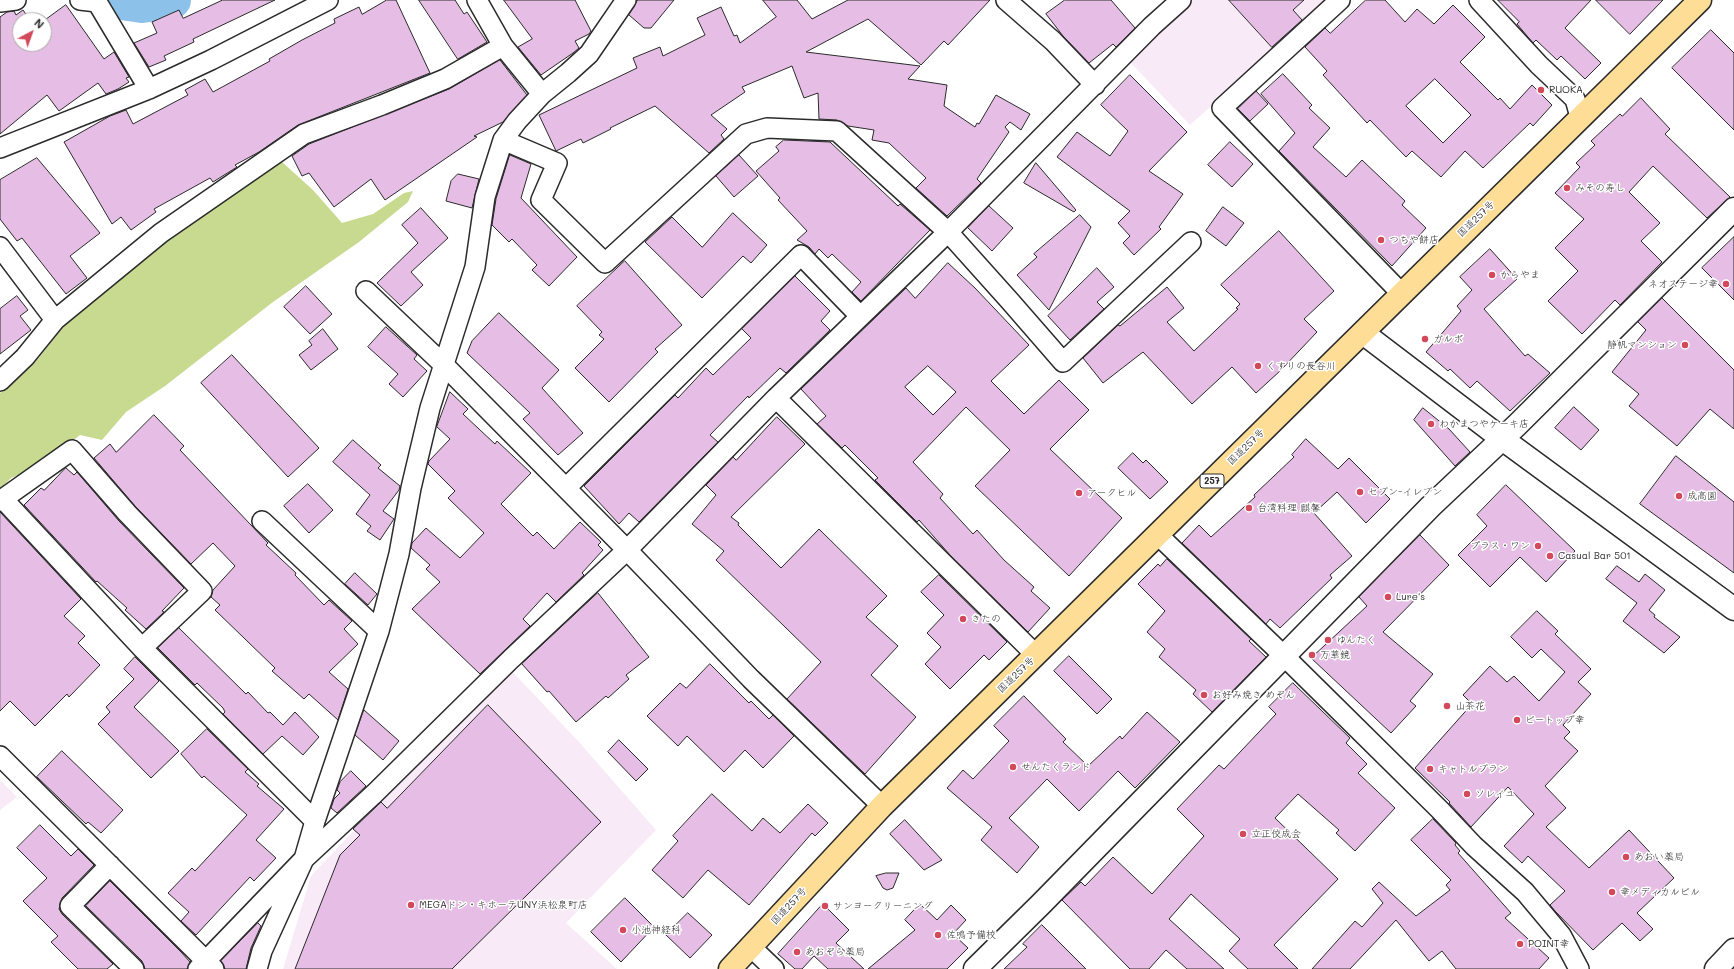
<!DOCTYPE html>
<meta charset="utf-8">
<style>
body{margin:0}
#map{position:relative;width:1734px;height:969px;overflow:hidden;background:#fff;font-family:Mali,sans-serif}
canvas{display:block}
.north{position:absolute;left:12px;top:12px;width:40px;height:40px;box-sizing:border-box;background:#fff;border:1px solid #aaa;border-radius:50%;rotate:41deg;font-size:11px;font-weight:700;line-height:16px;text-align:center;color:#2b2b2b}
.north::after{content:'';display:block;margin:auto;width:14px;height:18px;background:#d1495b;clip-path:polygon(50% 0,100% 100%,50% 72%,0 100%)}
</style>
<div id="map">
<canvas width="1734" height="969"></canvas>
<div class="north">N</div>
</div>
<script>
const c = document.querySelector('canvas').getContext('2d');
c.lineJoin = 'round';
function fill(path, color) {
  c.fillStyle = color;
  c.fill(path, 'evenodd');
}
function trace(path, color, width, dash) {
  c.strokeStyle = color;
  c.lineWidth = width;
  c.lineCap = dash ? 'butt' : 'round';
  c.setLineDash(dash || []);
  c.stroke(path);
}
function drawText(font, color, halo, rows, align = 'center') {
  c.font = font + ' Mali,"Klee One",sans-serif';
  c.lineWidth = 3;
  c.setLineDash([]);
  c.textBaseline = 'middle';
  c.strokeStyle = halo;
  c.fillStyle = color;
  for (const [text, x, y, turn = 0] of rows) {
    c.save();
    c.translate(x, y);
    c.rotate((+turn || 0) * Math.PI / 180);
    c.textAlign = isNaN(turn) ? turn : align;
    if (halo) c.strokeText(text, 0, 0);
    c.fillText(text, 0, 0);
    c.restore();
  }
}
const built = new Path2D(`
 M1193,0H1331L1190,125L1130,62L1164,26Z
 M508,667L579,742L656,830L566,923L617,969H283L311,876Z
 M0,780L17,797L0,810Z`);
const green = new Path2D(`
 M282,162L313,190L342,223L373,214L404,193L413,191L408,202L359,242L273,302L165,386L126,412L102,440L80,435L40,466L11,478L0,489V393L38,359L73,314L190,222Z`);
const river = new Path2D(`
 M115,0L142,4L172,0`);
const building = new Path2D(`
 M223,0H275L193,39L194,42L164,56L166,60L149,67L134,43L157,33L152,22L179,10L183,18Z
 M387,0H396L430,73L298,125L259,152L235,165L237,167L213,182L210,178L154,209L156,212L131,230L121,217L112,224L64,142L110,116L126,110L133,124L188,95L185,90L205,79L213,92L270,61L269,59L302,40L335,23L334,19L359,7L362,14Z
 M419,0H455L464,14L467,12L487,42L458,59Z
 M504,0H575L591,31L589,34L575,41L579,48L573,53L541,75L518,47L532,39Z
 M638,0H674L651,28H644L629,15Z
 M763,0H797L812,19L848,0H990L948,45L944,41L921,65L868,19L806,52L920,66L908,79L947,85L944,106L975,127L977,123L979,124L996,95L1030,114L1021,130L1010,122L1005,127L1009,132L977,179L981,183L947,216L916,188L926,178L889,143L872,140L874,130L848,126L837,120L819,119L818,93L804,98L792,66L742,87L745,92L711,115L727,129L721,135L724,139L709,153L655,106L610,128L611,129L583,143L581,139L556,151L539,115L637,68L633,58L660,47L663,56L705,35L697,18L721,7L734,36L737,35L740,43L776,17Z
 M1065,0H1111L1135,28L1116,47L1113,44L1089,63L1063,36L1046,14Z
 M1229,0H1304L1293,10L1302,20L1272,47Z
 M1366,0H1385L1405,22L1417,9L1434,24L1453,5L1485,37L1460,62L1498,100L1500,98L1510,109L1532,85L1552,105L1533,126L1530,123L1483,168L1465,151L1441,177L1412,151L1406,157L1370,120L1367,123L1323,75L1327,71L1305,47L1325,28L1330,33ZM1435,79L1471,115L1443,143L1406,106Z
 M1498,0H1591L1565,28L1601,63L1585,79L1561,56L1557,60L1536,40L1533,43L1517,24L1519,22Z
 M1596,0H1663L1630,34Z
 M66,5L104,59L114,52L129,77L126,78L129,82L118,89L106,94L98,83L59,111L47,95L0,134V17L7,12L14,11L16,15L23,10L30,20H20V44H44V21Z
 M1711,30L1734,53V130L1672,68Z
 M500,60L527,95L503,122L474,136L477,137L385,200L371,179L334,207L309,173L302,176L292,156L309,144L449,89Z
 M1283,74L1312,105L1309,108L1330,128L1313,147L1346,177L1362,160L1405,201L1402,205L1426,228L1392,266L1279,151L1295,133L1261,94Z
 M1130,75L1187,132L1149,171L1183,194L1159,227L1161,229L1134,255L1123,243L1130,236L1118,223L1130,211L1057,157L1077,132L1110,156L1128,131L1101,105Z
 M1256,91L1268,104L1250,121L1238,109Z
 M1641,98L1670,129L1665,134L1730,197L1707,218L1653,166L1629,192L1660,223L1641,241L1662,262L1620,305L1615,300L1582,334L1548,301L1578,271L1555,248L1584,219L1555,193L1580,167L1576,163L1595,145L1591,141L1620,114L1622,116Z
 M784,140L830,142L898,206L900,204L930,230L861,301L852,292L861,282L832,254L828,258L819,249L815,254L809,247L797,240L807,231L778,200L780,198L756,171L779,151L776,147Z
 M1230,142L1253,164L1232,187L1208,165Z
 M510,155L531,164L521,198L577,257L549,286L532,270L537,265L512,239L509,242L492,225L496,199Z
 M739,155L758,176L734,197L716,176Z
 M37,158L100,233L70,256L87,278L66,294L22,238L17,241L0,219V180Z
 M1036,163L1076,210L1074,212L1024,183Z
 M458,174L479,179L472,208L446,201L451,181Z
 M989,206L1013,228L992,251L968,228Z
 M1223,207L1244,223L1226,246L1206,231Z
 M421,208L448,238L411,272L423,285L401,306L377,283L418,243L402,225Z
 M733,213L767,245L751,263L743,256L702,298L645,242L672,217L702,247Z
 M1080,215L1091,227L1049,310L1017,275L1037,257L1034,254Z
 M1279,231L1334,291L1304,319L1317,332L1280,371L1256,393L1232,367L1192,404L1143,352L1103,383L1083,358L1118,325L1120,326L1167,287L1184,308L1167,322L1194,351L1238,309L1236,308L1240,304L1221,285Z
 M1734,237V300L1702,268Z
 M1490,249L1517,279L1484,309L1525,356L1528,354L1550,373L1510,411L1477,381L1470,388L1450,369L1448,371L1426,352L1461,311L1457,306L1472,290L1460,277Z
 M625,261L682,325L655,349L658,352L609,402L575,368L604,339L599,335L602,332L577,306Z
 M948,263L975,288L1029,345L991,381L1024,414L1059,380L1089,410L1050,449L1122,518L1069,576L975,486L1010,450L966,407L913,462L943,494L940,498L973,534L977,530L1004,560L1034,587L1031,591L1050,608L1028,632L950,555L919,520L917,522L875,480L878,478L845,445L842,448L817,424L826,416L801,389L906,288L915,298ZM928,366L956,392L933,415L905,387Z
 M1097,268L1114,287L1097,302L1104,309L1070,340L1048,316Z
 M795,276L830,311L821,321L830,330L786,373L780,368L749,398L748,396L710,435L718,442L639,522L629,513L619,524L584,486L675,395L678,398L706,368L713,375L751,338L742,329Z
 M306,286L332,314L310,334L284,307Z
 M17,296L28,310L20,316L31,330L0,354V309Z
 M1662,298L1734,370V429L1710,409L1677,446L1629,406L1639,394L1612,372L1646,330L1638,322Z
 M499,313L559,370L542,388L583,433L558,455L523,419L530,413L467,353L472,341Z
 M386,327L417,355L414,359L427,371L403,397L389,384L398,374L368,347Z
 M323,329L338,349L311,370L299,355L312,345L309,341Z
 M232,355L319,448L288,477L201,383Z
 M450,392L468,409L463,414L495,444L497,441L531,473L501,504L533,536L537,532L554,549L580,522L601,542L598,545L603,550L582,573L584,575L556,602L547,593L523,619L530,626L480,674L412,609L440,582L426,569L430,565L411,548L412,543L426,528L460,558L484,533L448,498L455,491L428,464L429,461L450,439L437,427Z
 M1574,407L1599,430L1581,450L1555,428Z
 M1423,408L1449,429L1470,452L1455,466L1414,420Z
 M154,415L184,446L180,450L268,543L266,545L296,573L295,575L324,605L329,600L352,621L344,629L358,644L329,672L348,689L338,720L309,694L304,699L272,671L275,668L215,610L220,605L211,597L213,590L235,566L213,543L191,564L135,506L94,458L110,444L116,452Z
 M777,417L805,444L731,517L739,523L738,525L781,568L819,529L887,596L866,617L898,646L871,675L916,717L865,774L787,699L821,662L716,560L724,551L692,524L716,495L706,485L733,457L736,460Z
 M1306,439L1338,469L1349,458L1390,499L1366,523L1337,492L1314,513L1352,556L1330,575L1332,578L1280,628L1270,619L1266,624L1182,543L1199,525L1211,537L1255,497L1254,495L1294,457L1292,455Z
 M353,440L381,465L378,468L400,486L399,490L383,511L394,519L380,540L367,531L371,526L356,514L370,495L333,462Z
 M1133,453L1143,463L1146,460L1168,482L1150,499L1118,468Z
 M1676,456L1734,502V573L1640,504Z
 M66,468L74,475L77,472L119,521L184,588L162,611L164,612L146,629L125,610L127,608L97,581L96,582L24,505L41,488L44,490Z
 M308,484L333,510L309,533L284,506Z
 M1506,485L1575,551L1546,582L1520,557L1490,587L1458,555L1487,526L1477,515Z
 M0,512L81,599L64,616L85,636L78,643L100,665L69,697L67,694L35,726L10,701L0,711Z
 M1420,535L1449,565L1383,632L1433,674L1410,701L1416,706L1391,733L1311,658L1367,606L1359,597Z
 M1167,559L1251,639L1249,641L1266,657L1212,712L1193,694L1196,690L1159,657L1165,649L1147,632L1165,611L1138,584L1158,564L1160,566Z
 M1617,566L1639,582L1645,574L1665,590L1649,610L1655,615L1654,617L1680,637L1664,653L1623,621L1637,603L1606,579Z
 M355,573L377,594L368,605L345,584Z
 M939,575L1007,642L989,660L984,655L950,689L925,664L941,647L927,633L944,615L921,592Z
 M598,593L649,657L626,675L629,679L608,698L606,696L576,722L549,691L547,692L522,664Z
 M1537,611L1558,631L1555,634L1591,669L1578,682L1591,694L1563,725L1570,732L1564,738L1578,751L1545,786L1566,808L1546,827L1589,868L1629,830L1674,878L1637,913L1653,929L1640,941L1622,923L1593,950L1555,911L1550,905L1565,891L1528,856L1522,863L1504,846L1534,814L1508,787L1471,827L1449,803L1450,802L1415,768L1472,704L1463,695L1490,666L1507,682L1514,676L1539,701L1565,672L1541,649L1532,658L1511,637Z
 M179,628L246,694L248,692L268,713L270,712L283,725L295,712L319,737L303,755L282,736L263,754L223,714L225,712L223,708L197,683L195,685L158,648Z
 M1069,656L1112,699L1097,714L1054,671Z
 M135,657L159,681L134,707L179,751L151,778L98,724L110,712L106,707L134,679L124,669Z
 M710,664L749,703L751,701L769,719L773,715L794,736L763,768L745,750L724,772L687,736L678,746L647,716L680,683L686,688Z
 M1293,683L1350,738L1346,743L1367,764L1358,773L1395,808L1355,851L1336,833L1339,830L1298,794L1275,818L1338,879L1274,945L1298,969H1248L1229,951L1240,939L1191,894L1169,919L1224,969H1187L1166,950L1149,969H1130L1062,900L1081,882L1085,886L1113,857L1152,894L1204,836L1177,809L1219,765L1224,769L1276,714L1269,707Z
 M1024,696L1066,739L1063,742L1088,766L1120,736L1122,739L1147,712L1180,742L1135,788L1118,771L1079,811L1047,779L1009,818L1039,847L1017,873L981,840L992,827L947,788L963,770L973,779L1009,741L994,726Z
 M488,705L601,822L452,969H295L340,855L360,835L353,829L381,802L387,808Z
 M364,710L399,741L383,760L355,735Z
 M207,729L248,769L245,772L259,784L257,786L284,809L256,840L276,858L254,881L250,877L196,935L181,921L189,912L168,893L192,868L195,871L247,815L204,776L202,778L181,754Z
 M619,740L648,769L636,781L608,752Z
 M62,751L123,810L101,833L88,822L86,824L37,777Z
 M351,771L366,786L337,813L331,808L334,799L340,793L337,790L340,782Z
 M712,794L752,831L763,818L780,833L808,804L828,823L815,836L812,833L749,905L708,870L683,898L652,870L678,841L673,836Z
 M1433,819L1456,843L1455,845L1460,851L1458,853L1511,913L1505,918L1549,958L1539,969H1456L1442,951L1429,961L1396,920L1350,969H1312L1355,921L1362,927L1383,903L1372,889L1379,882L1416,916L1450,890L1446,885L1451,880L1411,840Z
 M905,820L942,860L924,870L890,834Z
 M40,825L71,856L78,849L94,865L62,898L59,909L62,914L113,964L107,969H78L51,942L58,936L23,901L47,878L17,848Z
 M886,873H899L893,888L887,890L883,888L876,876Z
 M110,881L181,952L190,962L187,969H145L142,961L86,906Z
 M625,898L654,927L621,962L591,932Z
 M823,904L849,930L836,943L864,969H828L814,956L802,969H795L778,954Z
 M920,904L937,920L951,905L966,920L953,934L968,948L947,969H868L915,930L905,920Z
 M688,913L712,935L690,958L666,935Z
 M258,923L261,926L251,948L246,969H225L221,961Z
 M1042,925L1086,969H1004L1027,947L1023,944Z`);
const minor = new Path2D(`
 M80,0L97,2L149,89
 M477,0L503,46L542,94
 M1006,0L1053,41L1095,85
 M1340,0L1222,108L1401,293
 M1479,0L1539,65L1575,99L1580,117
 M0,2L16,0
 M503,140L557,163L541,200L605,263L746,134L767,128L837,131L948,232L1009,300L1063,362L1191,242
 M0,148L149,89L211,60L328,0
 M0,247L55,320
 M366,291L444,365L627,550L751,679L882,806
 M0,381L25,357L55,320L161,233L304,134L382,105L445,79L503,46
 M776,398L1036,655
 M566,488L801,255L860,316
 M3,499L142,648L315,821
 M0,501L72,450L127,513L202,591L142,648
 M262,521L379,631
 M1157,534L1284,656L1440,810L1474,846L1525,892L1561,935L1579,969
 M0,756L214,969
 M110,865L70,906L134,969
 M751,947L774,969
 M198,969L304,859L375,793L511,659L627,550L776,398L948,232L1152,26L1181,0
 M257,969L262,951L304,859L315,821L379,631L399,554L411,488L430,408L475,267L485,197L503,140L517,121L542,94L568,73L589,54L626,0`);
const tertiary = new Path2D(`
 M1363,333L1501,438L1734,609
 M975,969L1041,904L1431,506L1517,425L1734,209
 M1716,969L1734,950`);
const trunk = new Path2D(`
 M730,969L882,806L1700,0`);
const markers = [
 [1541,90,4,"#d1495b"],
 [1567,188,4,"#d1495b"],
 [1381,240,4,"#d1495b"],
 [1492,275,4,"#d1495b"],
 [1726,284,4,"#d1495b"],
 [1425,339,4,"#d1495b"],
 [1685,345,4,"#d1495b"],
 [1258,366,4,"#d1495b"],
 [1431,424,4,"#d1495b"],
 [1360,492,4,"#d1495b"],
 [1079,493,4,"#d1495b"],
 [1679,496,4,"#d1495b"],
 [1249,508,4,"#d1495b"],
 [1538,546,4,"#d1495b"],
 [1550,556,4,"#d1495b"],
 [1388,597,4,"#d1495b"],
 [963,619,4,"#d1495b"],
 [1328,640,4,"#d1495b"],
 [1312,655,4,"#d1495b"],
 [1204,695,4,"#d1495b"],
 [1447,706,4,"#d1495b"],
 [1517,720,4,"#d1495b"],
 [1013,767,4,"#d1495b"],
 [1430,769,4,"#d1495b"],
 [1467,794,4,"#d1495b"],
 [1243,834,4,"#d1495b"],
 [1626,857,4,"#d1495b"],
 [1612,892,4,"#d1495b"],
 [411,905,4,"#d1495b"],
 [825,906,4,"#d1495b"],
 [623,930,4,"#d1495b"],
 [938,935,4,"#d1495b"],
 [1520,944,4,"#d1495b"],
 [797,952,4,"#d1495b"]
];
const shields = [
 [1212,481,24]
];
const shieldNames = [
 ["257",1212,481]
];
const poiNames = [
 ["RUOKA",1549,90],
 ["みその寿し",1575,188],
 ["つちや餅店",1389,240],
 ["からやま",1500,275],
 ["ネオステージ幸",1718,284,"right"],
 ["ガルボ",1433,339],
 ["静帆マンション",1677,345,"right"],
 ["くすりの長谷川",1266,366],
 ["わかまつやケーキ店",1439,424],
 ["セブン-イレブン",1368,492],
 ["アークヒル",1087,493],
 ["成高園",1687,496],
 ["台湾料理 麒馨",1257,508],
 ["プラス・ワン",1530,546,"right"],
 ["Casual Bar 501",1558,556],
 ["Lure's",1396,597],
 ["きたの",971,619],
 ["ゆんたく",1336,640],
 ["万華鏡",1320,655],
 ["お好み焼き めぞん",1212,695],
 ["山茶花",1455,706],
 ["ビートップ幸",1525,720],
 ["せんたくランド",1021,767],
 ["キャトルブラン",1438,769],
 ["ソレイユ",1475,794],
 ["立正佼成会",1251,834],
 ["あおい薬局",1634,857],
 ["幸メディカルビル",1620,892],
 ["MEGAドン・キホーテUNY浜松泉町店",419,905],
 ["サンヨークリーニング",833,906],
 ["小池神経科",631,930],
 ["佐鳴予備校",946,935],
 ["POINT幸",1528,944],
 ["あおぞら薬局",805,952]
];
const streetNames = [
 ["国道257号",1476,219,-44],
 ["国道257号",1246,447,-44],
 ["国道257号",1016,675,-44],
 ["国道257号",789,906,-47]
];
fill(built, '#f8ebf7');
fill(green, '#c8da8f');
trace(river, '#8cc1ea', 38);
fill(building, '#e6bde5');
trace(building, '#2b2b2b', 1);
trace(minor, '#2b2b2b', 22);
trace(tertiary, '#2b2b2b', 25);
trace(trunk, '#2b2b2b', 25);
trace(minor, '#fff', 19);
trace(tertiary, '#fff', 22);
trace(trunk, '#fedd96', 22);
for (const [x, y, r, color] of markers) {
  const dot = new Path2D();
  dot.arc(x, y, r, 0, 2 * Math.PI);
  c.fillStyle = color;
  c.fill(dot);
  trace(dot, '#fff', 1.5);
}
for (const [x, y, w] of shields) {
  const box = new Path2D();
  box.roundRect(x - w / 2, y - 7, w, 14, 3);
  c.fillStyle = '#fff';
  c.fill(box);
  trace(box, '#2b2b2b', 1);
}
drawText('bold 9px', '#2b2b2b', null, shieldNames);
drawText('10px', '#2b2b2b', '#fff', poiNames, 'left');
drawText('10px', '#2b2b2b', '#fff', streetNames);
</script>
